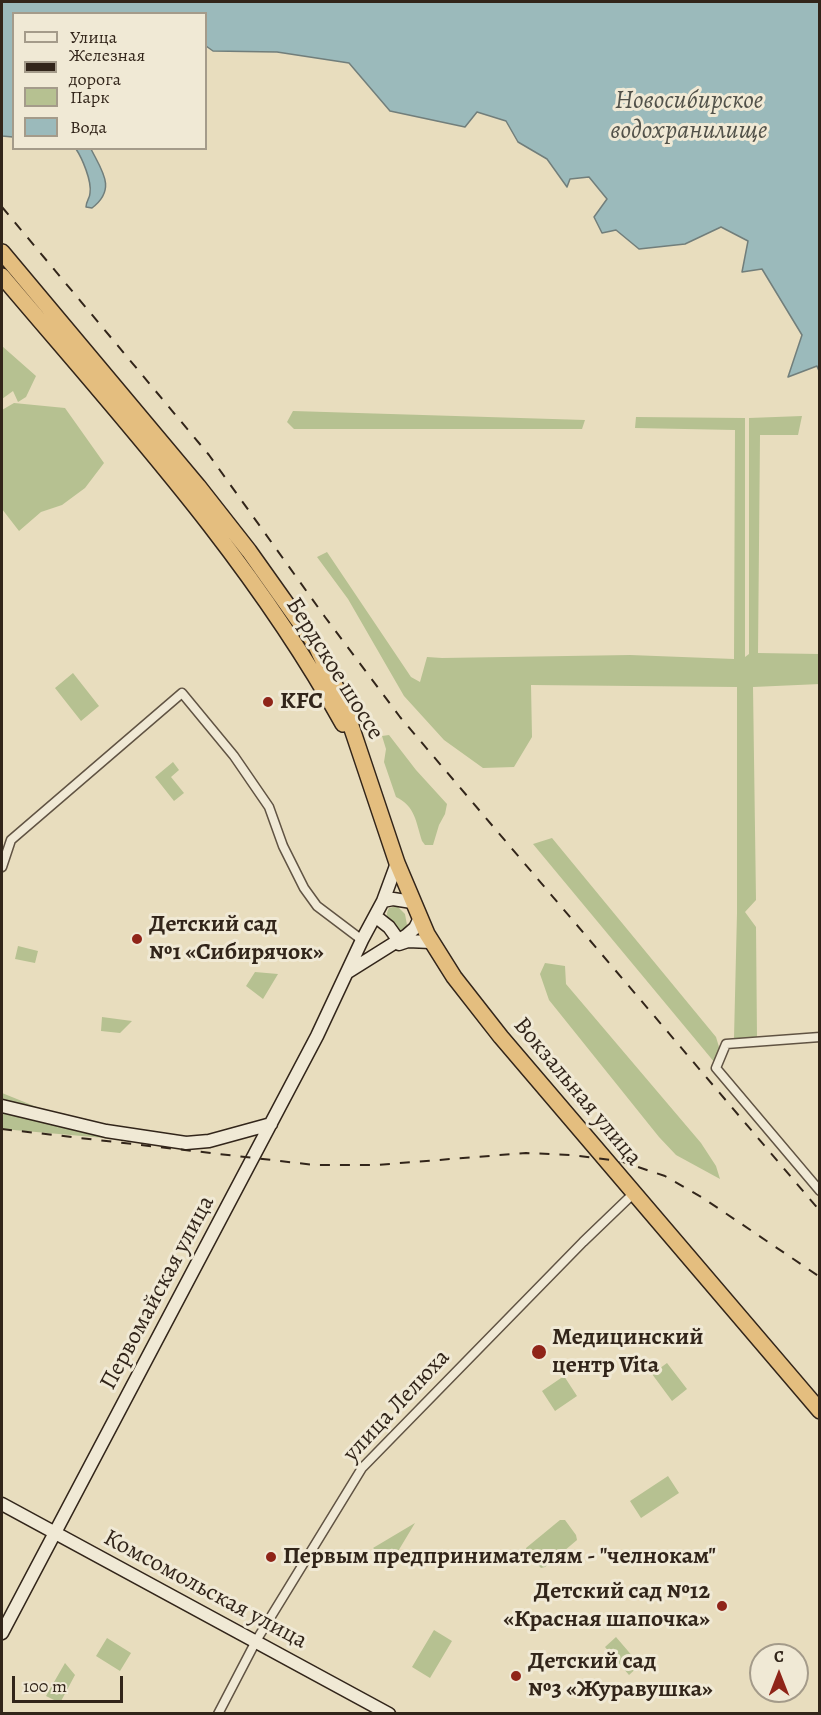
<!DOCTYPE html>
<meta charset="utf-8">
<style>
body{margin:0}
#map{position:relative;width:821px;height:1715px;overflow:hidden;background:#e8ddbe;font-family:Alegreya,serif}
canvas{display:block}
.frame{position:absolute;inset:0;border:3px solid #32251a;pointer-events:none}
.legend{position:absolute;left:12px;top:12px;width:195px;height:138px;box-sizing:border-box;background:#f0e9d5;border:2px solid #a49b8a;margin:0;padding:8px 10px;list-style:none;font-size:18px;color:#32251a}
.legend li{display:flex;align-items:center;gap:12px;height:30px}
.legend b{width:30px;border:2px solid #a49b8a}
.north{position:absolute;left:749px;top:1643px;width:60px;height:60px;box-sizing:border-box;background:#f0e9d5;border:2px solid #a49b8a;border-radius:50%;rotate:0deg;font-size:16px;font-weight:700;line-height:24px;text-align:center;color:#32251a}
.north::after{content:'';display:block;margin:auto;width:21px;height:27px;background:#8f2418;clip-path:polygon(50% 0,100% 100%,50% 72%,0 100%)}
.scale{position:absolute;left:12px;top:1676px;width:111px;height:27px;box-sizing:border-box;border:3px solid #32251a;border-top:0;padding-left:8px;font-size:18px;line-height:21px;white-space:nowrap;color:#32251a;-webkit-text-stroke:4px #f0e9d5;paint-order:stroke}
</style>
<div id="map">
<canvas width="821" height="1715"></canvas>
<div class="frame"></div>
<ul class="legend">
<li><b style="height:8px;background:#f0e9d5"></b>Улица</li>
<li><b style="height:8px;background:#32251a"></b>Железная дорога</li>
<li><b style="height:16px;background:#b6c191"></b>Парк</li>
<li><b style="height:16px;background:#9bbabb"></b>Вода</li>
</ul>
<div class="north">С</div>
<div class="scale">100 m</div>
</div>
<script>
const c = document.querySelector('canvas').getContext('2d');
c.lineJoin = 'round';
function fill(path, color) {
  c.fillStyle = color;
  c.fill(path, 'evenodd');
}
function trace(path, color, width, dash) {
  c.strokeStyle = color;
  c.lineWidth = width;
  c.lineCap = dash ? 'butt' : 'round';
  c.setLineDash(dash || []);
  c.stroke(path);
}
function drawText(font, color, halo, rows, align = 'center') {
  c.font = font + ' Alegreya,serif';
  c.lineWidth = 6;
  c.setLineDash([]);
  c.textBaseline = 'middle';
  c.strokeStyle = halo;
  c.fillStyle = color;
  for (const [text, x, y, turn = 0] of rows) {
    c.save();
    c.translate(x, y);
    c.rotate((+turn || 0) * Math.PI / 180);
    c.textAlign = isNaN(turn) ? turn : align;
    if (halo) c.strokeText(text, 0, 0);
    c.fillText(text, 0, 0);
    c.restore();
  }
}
const green = new Path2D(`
 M2,346L36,376L26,397L18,402L13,391L2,399Z
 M14,403L65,408L104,463L85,488L62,505L41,512L19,531L2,509V410Z
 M293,411L585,420L582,429H294L287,422Z
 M802,416L798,435H760L758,653L819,654L820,684L753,687L756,900L745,912L756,927L757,1038H734L737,913V687L531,685L532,737L514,767L483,768L444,740L404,696L348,599L317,557L327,552L411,677L420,682L427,657L442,658L630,655L734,659L735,430L635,428L636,417L745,418V657L749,654V418Z
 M73,673L99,706L81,721L55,688Z
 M389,735L416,770L447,804L445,814L439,825L433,845H425L422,841C416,822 415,806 396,797L384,762L386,749L382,736Z
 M173,762L179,770L171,777L184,793L174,801L155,777Z
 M552,838L716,1037L722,1057L715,1063L533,844Z
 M397,906L405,914L407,925L403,930L398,932C391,924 383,919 389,908Z
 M18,946L38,951L35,963L15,959Z
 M545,963L565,966L566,984L701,1143L716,1166L720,1179L676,1155L659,1137L549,1000L540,974Z
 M255,972L278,974L263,999L246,986Z
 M102,1017L132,1021L120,1033L101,1031Z
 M2,1093L116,1139L2,1129Z
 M667,1363L687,1389L672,1401L652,1374Z
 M564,1376L577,1396L555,1411L542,1391Z
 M668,1476L679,1493L641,1518L630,1501Z
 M560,1520H565L576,1535L577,1540L545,1567L541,1568L527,1553L526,1548Z
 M415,1523L391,1563L373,1548Z
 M434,1630L452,1641L430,1678L412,1667Z
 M616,1637L640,1665L629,1675L605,1647Z
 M107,1638L131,1653L120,1671L96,1656Z
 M65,1663L75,1675L60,1703L46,1696Z`);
const water = new Path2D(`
 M2,2H819V371L817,366L788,377L802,335L762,269L742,272L748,241L721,227L685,244L639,249L616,230L602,233L594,217L607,199L589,177L570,179L567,187L547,159L518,142L506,121L477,112L465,127L390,111L349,63L277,52L213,51L206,46V14H14L13,137L2,136Z
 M76,149H91C102,171 117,189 92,208L86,207C86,201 90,198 90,193C92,181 82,158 76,149Z`);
const street = new Path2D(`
 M2,867L11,840L182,693L234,756L269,807L283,846L304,888L317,906L362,940
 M820,1037L726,1044L716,1068L820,1191
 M218,1714L256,1641L362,1468L583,1242L634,1193`);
const secondary = new Path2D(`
 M383,901L393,899L412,902
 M375,916L389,927L399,941
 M399,944L408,941L431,942
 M348,972L407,935L415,928L420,918
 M2,1106L106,1131L186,1143L209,1141L271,1124
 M2,1504L389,1714
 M2,1633L317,1036L362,940L383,901L397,863`);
const highway = new Path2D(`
 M2,252L198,486L249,551L315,644L343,702L397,863L427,934L454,977L501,1037L820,1411
 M2,276C123,419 252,559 343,724`);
const rail = new Path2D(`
 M2,207L209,455L325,617L400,717L820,1211
 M2,1129L315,1165H376L526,1153L572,1155L620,1161L665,1176L703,1198L820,1277`);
const markers = [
 [268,702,6,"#8f2418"],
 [137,939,6,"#8f2418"],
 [539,1352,8,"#8f2418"],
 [271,1557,6,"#8f2418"],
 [722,1606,6,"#8f2418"],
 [516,1676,6,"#8f2418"]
];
const streetNames = [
 ["Бердское шоссе",334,669,58],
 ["Вокзальная улица",577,1092,50],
 ["Первомайская улица",158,1293,-62],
 ["улица Лелюха",397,1406,-47],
 ["Комсомольская улица",205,1590,28]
];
const poiNames = [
 ["KFC",280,702],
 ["Детский сад",149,925],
 ["№1 «Сибирячок»",149,953],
 ["Медицинский",552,1338],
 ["центр Vita",552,1366],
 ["Первым предпринимателям - \"челнокам\"",283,1557],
 ["Детский сад №12",710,1592,"right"],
 ["«Красная шапочка»",710,1620,"right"],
 ["Детский сад",528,1662],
 ["№3 «Журавушка»",528,1690]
];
const waterNames = [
 ["Новосибирское",689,102],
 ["водохранилище",689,132]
];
fill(green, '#b6c191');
fill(water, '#9bbabb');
trace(water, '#717e7b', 1.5);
trace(street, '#605343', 11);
trace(secondary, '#32251a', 15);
trace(highway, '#32251a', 18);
trace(street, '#f0e9d5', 8);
trace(secondary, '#f0e9d5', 12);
trace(highway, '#e4be7f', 15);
trace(rail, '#32251a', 2, [10, 10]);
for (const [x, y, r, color] of markers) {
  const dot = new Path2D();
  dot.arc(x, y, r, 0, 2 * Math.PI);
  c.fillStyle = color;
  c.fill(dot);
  trace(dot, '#f0e9d5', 2);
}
drawText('24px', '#32251a', '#f0e9d5', streetNames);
drawText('bold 24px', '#32251a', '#f0e9d5', poiNames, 'left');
drawText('italic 26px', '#52524a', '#f0e9d5', waterNames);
</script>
